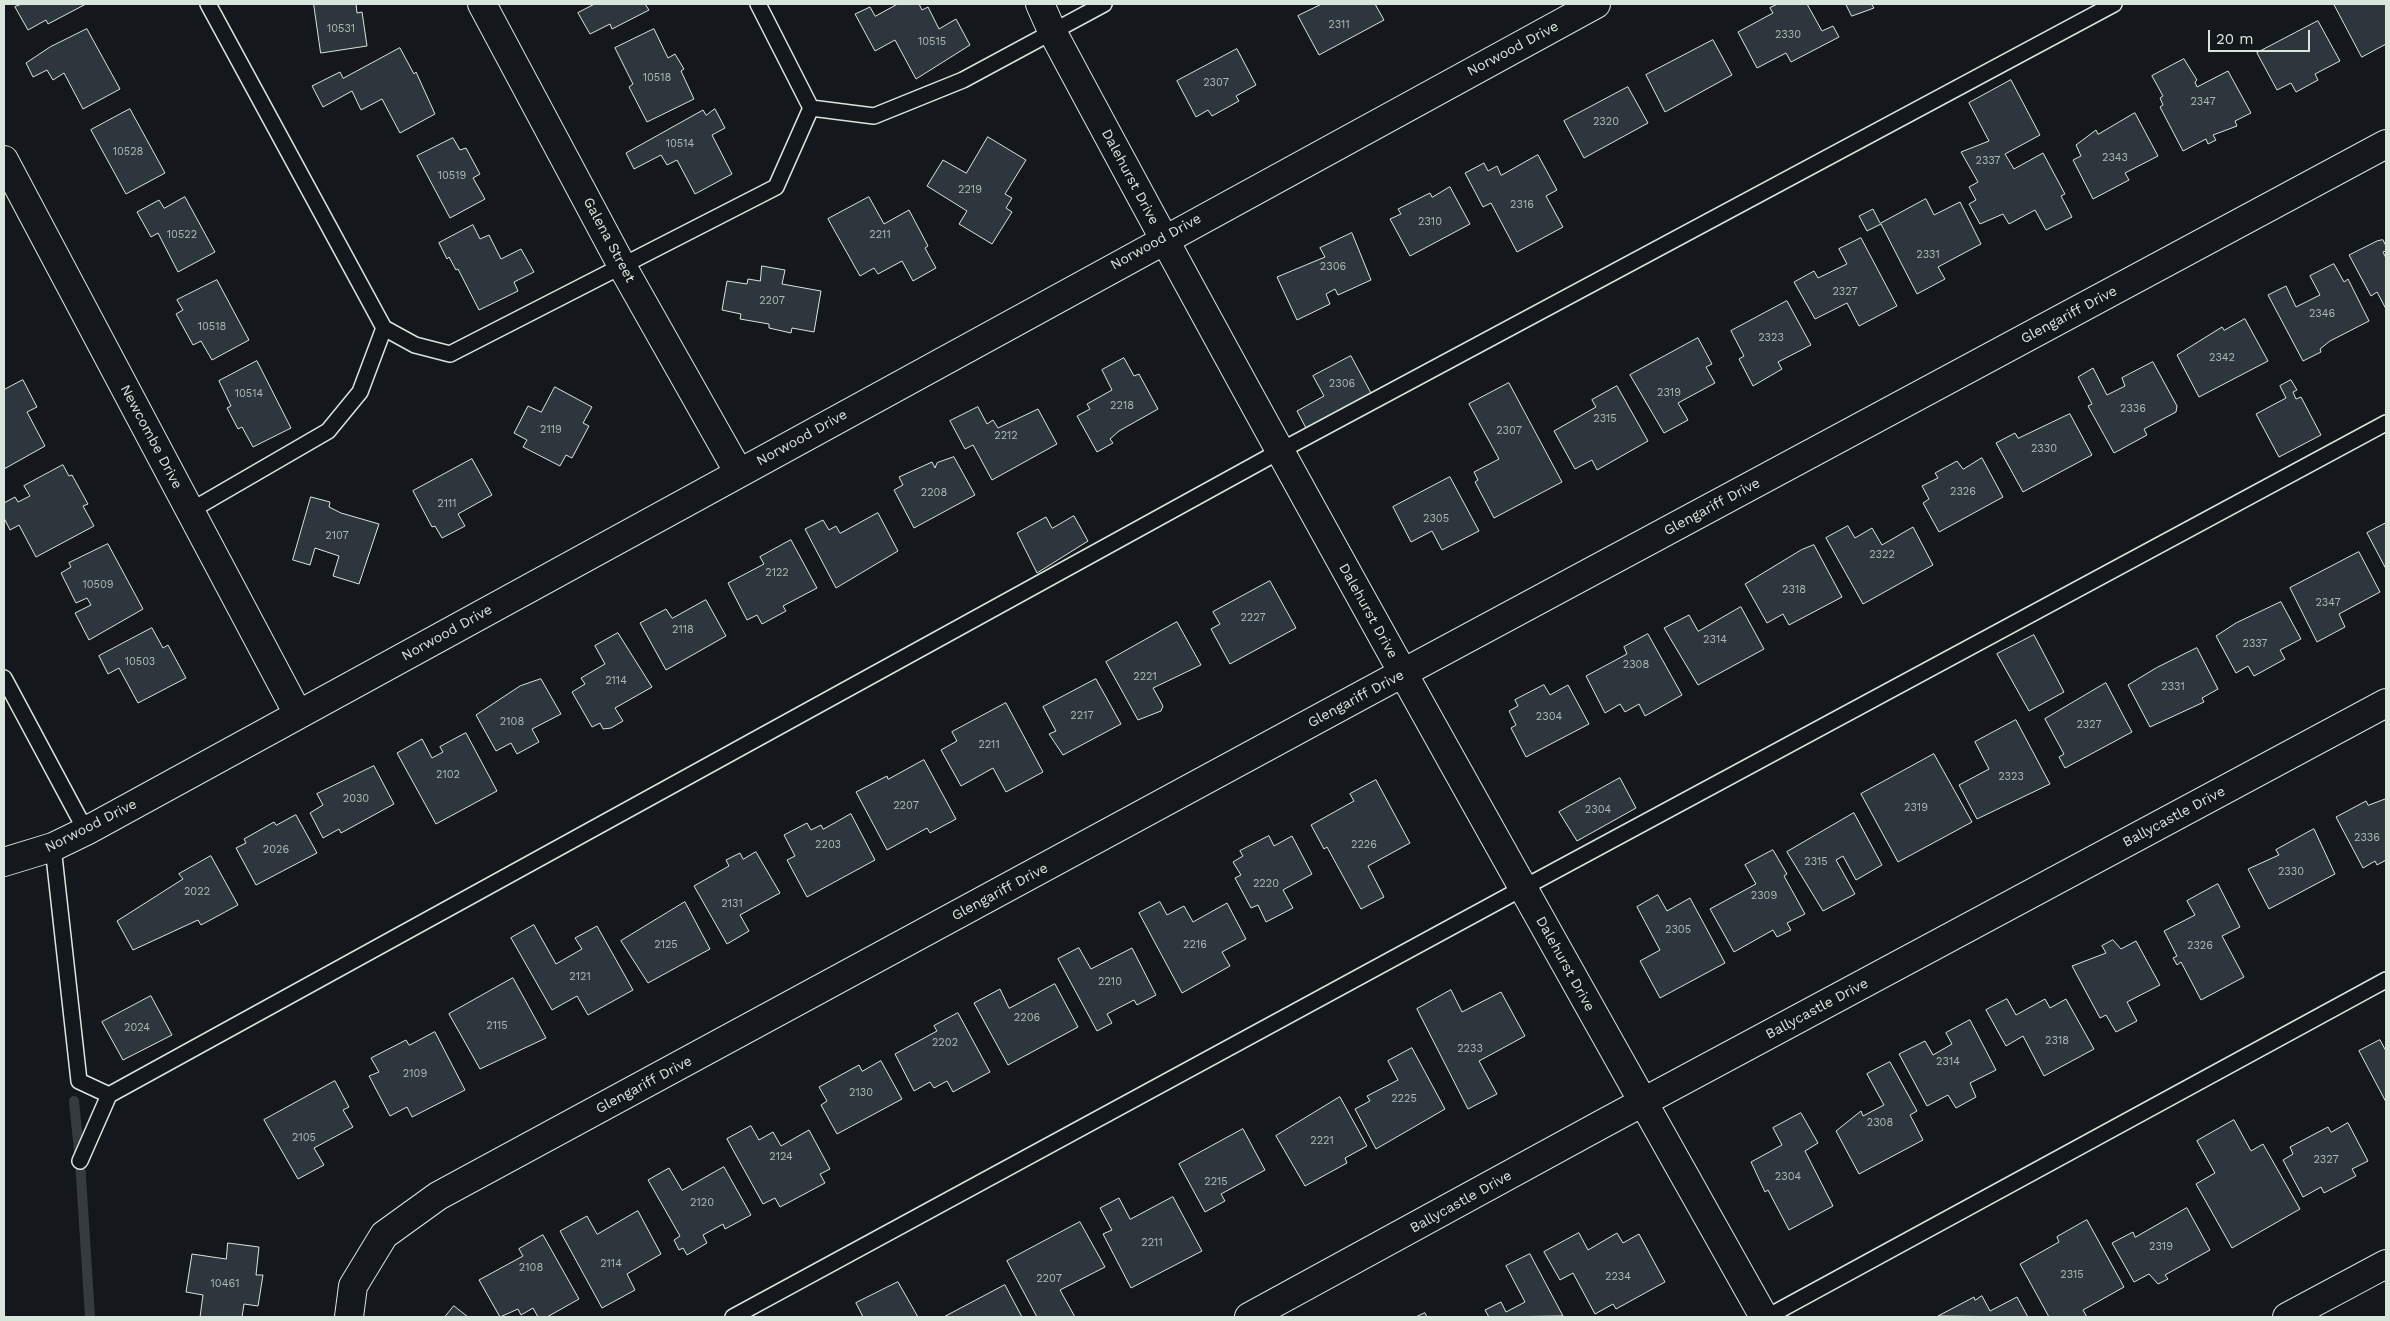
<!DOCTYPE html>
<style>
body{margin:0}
#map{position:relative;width:2390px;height:1321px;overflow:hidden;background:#14181c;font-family:"Work Sans",sans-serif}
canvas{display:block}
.frame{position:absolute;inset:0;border:5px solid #d8e6dc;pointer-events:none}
.scale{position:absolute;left:2208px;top:30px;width:102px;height:22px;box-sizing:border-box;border:2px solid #d8e6dc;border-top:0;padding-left:6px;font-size:15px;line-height:18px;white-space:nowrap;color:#d8e6dc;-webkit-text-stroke:4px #14181c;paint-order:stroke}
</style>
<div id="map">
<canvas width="2390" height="1321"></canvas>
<div class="frame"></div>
<div class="scale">20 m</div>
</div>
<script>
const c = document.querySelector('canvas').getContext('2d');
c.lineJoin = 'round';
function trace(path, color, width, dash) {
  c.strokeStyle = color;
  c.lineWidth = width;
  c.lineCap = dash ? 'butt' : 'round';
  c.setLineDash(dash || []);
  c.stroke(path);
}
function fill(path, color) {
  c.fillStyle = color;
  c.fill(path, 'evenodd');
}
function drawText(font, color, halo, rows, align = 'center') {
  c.font = font + ' "Work Sans",sans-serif';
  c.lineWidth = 4;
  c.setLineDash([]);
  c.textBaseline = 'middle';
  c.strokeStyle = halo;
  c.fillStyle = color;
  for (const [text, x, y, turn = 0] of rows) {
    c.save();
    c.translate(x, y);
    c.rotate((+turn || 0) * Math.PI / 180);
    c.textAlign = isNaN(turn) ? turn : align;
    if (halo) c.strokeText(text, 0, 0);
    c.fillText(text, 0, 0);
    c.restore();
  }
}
const stream = new Path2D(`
 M74,1101L80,1161L90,1317`);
const building = new Path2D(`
 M22,4H86L48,24L46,20L28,30L15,7Z
 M314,4H356L357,13L362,12L367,46L321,53Z
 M595,4H645L649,10L612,29L610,24L590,34L578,13Z
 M898,4H919L922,10L928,7L939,29L956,19L970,45L916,79L895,40L875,51L855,14L870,7L875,16Z
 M1322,4H1375L1384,20L1319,55L1298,16Z
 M1778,4H1807L1822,31L1833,26L1839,37L1791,62L1786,53L1757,68L1738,32L1773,13L1770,8Z
 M1846,4H1874L1872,5L1874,8L1852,16Z
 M2334,4H2386V44L2362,57Z
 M2318,21L2340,61L2315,74L2318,80L2296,92L2291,83L2277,90L2257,53Z
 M87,29L120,89L83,109L64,73L53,80L47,70L33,77L26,63L50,47Z
 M654,29L668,58L675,54L684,69L681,71L694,99L647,122L629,87L633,84L615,48Z
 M1713,40L1732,75L1665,112L1646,75Z
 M400,48L414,74L416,72L435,114L400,133L382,99L361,110L352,91L323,107L312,86L340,72L343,78Z
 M1237,49L1256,85L1236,96L1239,101L1212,116L1208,110L1196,117L1177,81Z
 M2184,59L2197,80L2195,82L2197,87L2228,71L2251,113L2235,121L2237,126L2213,135L2216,140L2208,144L2206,139L2183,151L2160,107L2163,105L2160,98L2163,96L2152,76Z
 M2011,80L2040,135L2005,154L2014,169L2043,153L2065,194L2061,196L2072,217L2046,230L2035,210L2009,224L2003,214L1980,224L1969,204L1976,200L1969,187L1978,182L1961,152L1989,141L1969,103Z
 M1628,87L1648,123L1584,158L1564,121Z
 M130,109L165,173L126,194L91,130Z
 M715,109L725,128L712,135L732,174L695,194L677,160L667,165L661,155L634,169L626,153L703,110L706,115Z
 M2135,113L2158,156L2125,173L2129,180L2093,199L2073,160L2081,156L2076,145L2096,130L2098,134Z
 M988,137L1026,160L1005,194L1012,198L1006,208L1012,212L992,244L959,224L967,211L927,186L943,160L966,173Z
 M453,138L460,150L466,148L480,174L473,178L485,199L450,218L417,156Z
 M1538,155L1557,190L1546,196L1563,227L1517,252L1491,203L1483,207L1465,173L1484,163L1488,171L1497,166L1501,175Z
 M1450,187L1470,224L1410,256L1390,219L1401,214L1398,209L1430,193L1432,197Z
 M185,197L215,252L178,272L158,233L151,237L137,212L159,200L164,208Z
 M869,197L884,224L909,210L928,246L925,248L936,268L913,281L902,261L878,274L874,268L860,276L828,219Z
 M1926,199L1934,215L1960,202L1981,244L1938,267L1945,279L1917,294L1881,224L1867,231L1859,216L1873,209L1880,223Z
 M473,225L480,239L489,235L501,259L521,249L534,272L514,282L518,291L479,310L458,269L456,270L449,257L447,259L439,243Z
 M1352,233L1371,280L1338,295L1335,289L1326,294L1330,304L1297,320L1277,277L1325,257L1320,248Z
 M1861,238L1897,306L1859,326L1847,303L1815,319L1794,282L1814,271L1818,278L1847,264L1839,249Z
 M2383,240L2386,246V251L2383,252L2386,258V309L2377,292L2371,296L2349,255L2377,241Z
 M2334,264L2344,282L2348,279L2369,321L2330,341L2320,349L2321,352L2303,361L2268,295L2286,286L2296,307L2320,295L2310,276Z
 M762,266L785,270L782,284L821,291L814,332L792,328L791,333L769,328V324L740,319L741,314L722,310L727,281L747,284L748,279L760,281Z
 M217,280L249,340L212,360L201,341L193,345L176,314L183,310L177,300Z
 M1787,301L1811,345L1778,362L1782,369L1753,386L1739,359L1744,356L1731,331Z
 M2245,319L2268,361L2199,397L2177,355L2222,327L2224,330Z
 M1698,338L1712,364L1706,367L1715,383L1678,403L1688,420L1664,433L1630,375Z
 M1351,356L1371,393L1306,428L1297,411L1324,396L1313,376Z
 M1124,358L1134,376L1139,374L1158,409L1119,431L1110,439L1113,443L1097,452L1077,416L1090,409L1087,404L1112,390L1102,370Z
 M257,361L291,428L253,447L242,427L238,429L227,408L231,406L219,381Z
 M2153,362L2177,406L2176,412L2144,429L2147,435L2114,453L2088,406L2092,404L2078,377L2093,368L2107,395L2125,386L2122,378Z
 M23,380L37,407L27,412L45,446L4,469V390Z
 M2291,380L2297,390L2293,392L2296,399L2301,397L2321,435L2279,457L2256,414L2286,398L2280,386Z
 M1509,383L1562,482L1494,518L1475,482L1478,480L1474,472L1499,459L1469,404Z
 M1617,386L1648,441L1597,470L1592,460L1575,469L1554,431L1596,407L1592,400Z
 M555,387L592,407L583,423L589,426L572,458L566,455L560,466L523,447L527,440L514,433L528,406L541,412Z
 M978,407L987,424L993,420L998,428L1038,409L1057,444L992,480L973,445L965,449L950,421Z
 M2070,414L2092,455L2023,492L1996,443L2015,433L2018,438Z
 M954,457L975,495L914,528L894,490L903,485L899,477L932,462L935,468L937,463Z
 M1982,458L2003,497L1939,532L1923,503L1929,499L1922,486L1938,478L1935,473L1957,461L1963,469Z
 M472,459L492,495L458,514L465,526L442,538L435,526L432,527L413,491Z
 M63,465L69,476L72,475L88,504L83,506L94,526L36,557L19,525L10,530L4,518V503L15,497L18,502L30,496L24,486Z
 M1450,477L1479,531L1442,550L1432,531L1411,542L1393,507Z
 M311,497L330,502L329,507L341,513L379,524L359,584L333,576L339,556L315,548L310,565L293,560Z
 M878,513L898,551L836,588L805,529L823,520L829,530L836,526L840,533Z
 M1074,516L1088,541L1037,573L1017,533L1046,517L1052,528Z
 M2386,523V569L2367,533Z
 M1848,526L1855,538L1872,528L1882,545L1913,527L1933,565L1863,604L1826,538Z
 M791,540L817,588L783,606L786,611L762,624L757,615L747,620L728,583L764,564L760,557Z
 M108,544L143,609L89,640L75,613L91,605L87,598L76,603L61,573L71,567L69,563Z
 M1814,545L1842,597L1789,625L1783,614L1767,623L1745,584L1801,550Z
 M2359,552L2380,592L2339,614L2345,627L2317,642L2290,588Z
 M1270,581L1296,628L1230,664L1211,629L1220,624L1213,612Z
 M706,600L726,636L666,670L640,623L666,609L672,618Z
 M2281,602L2301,639L2280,650L2285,659L2254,676L2248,666L2236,673L2216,636L2236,623Z
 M1741,607L1764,649L1698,685L1664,628L1689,615L1698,631Z
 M1177,622L1201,665L1153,688L1163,706L1161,711L1138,720L1106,662Z
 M152,628L163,648L168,645L186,678L138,703L119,668L108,674L99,656Z
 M618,633L652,687L615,708L623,721L611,728L603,729L600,723L592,727L572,692L585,684L581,678L605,664L595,646Z
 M1648,634L1682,695L1645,716L1639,704L1625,712L1620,704L1605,713L1586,676L1627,654L1624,647Z
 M2034,635L2064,692L2029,711L1997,654Z
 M2197,648L2218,689L2202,698L2204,702L2150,727L2128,685L2156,668Z
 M541,679L561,714L532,729L539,742L517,754L511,743L496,751L476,715L520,686Z
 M1096,679L1121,724L1063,755L1049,734L1056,731L1043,707Z
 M2106,683L2132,732L2065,768L2059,757L2064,754L2045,719Z
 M1544,685L1550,695L1568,685L1589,724L1526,757L1511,728L1516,725L1509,711L1518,706L1515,700Z
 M1006,703L1043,772L1006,792L993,768L961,786L941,750L957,741L952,732Z
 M2016,720L2050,784L1977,819L1959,785L1989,769L1975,742Z
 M466,733L497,791L436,824L397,753L422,739L432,758L443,752L440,747Z
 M1934,754L1972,822L1898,862L1861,794Z
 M924,760L956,819L930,833L927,828L887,850L856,792L887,776L888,779Z
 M374,766L394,804L341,833L339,829L323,838L310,813L323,805L317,794Z
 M1620,778L1636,808L1577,841L1559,812Z
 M1376,780L1410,843L1368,866L1384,897L1361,909L1327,847L1324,849L1311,825L1354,801L1350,794Z
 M2386,799V860L2377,865L2375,861L2363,868L2336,817L2366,801L2368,805Z
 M1854,813L1882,865L1856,880L1843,856L1836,860L1855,894L1823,911L1787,852Z
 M851,814L875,860L807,897L787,860L795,856L784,835L807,823L811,830L821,825L823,829Z
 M296,815L317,853L256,885L236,848L246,843L244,839L274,822L276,825Z
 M2314,829L2335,874L2269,909L2248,869L2279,855L2276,850Z
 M1269,836L1274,846L1292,836L1312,874L1283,890L1293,908L1266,922L1258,905L1251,908L1235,878L1241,875L1233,862L1243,856L1240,851Z
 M1773,850L1787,874L1784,876L1805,914L1787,923L1791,930L1777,937L1773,930L1734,952L1710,909L1756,884L1745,865Z
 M756,852L780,893L740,915L749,931L727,944L694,886L729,866L726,860L740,853L743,859Z
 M211,856L238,905L201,925L198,920L133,950L117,921L183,879L179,874Z
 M2218,884L2240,927L2222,936L2244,977L2201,1000L2181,962L2177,965L2173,958L2177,956L2164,931L2195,915L2187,901Z
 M1658,895L1667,911L1690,898L1725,963L1660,998L1640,961L1660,950L1637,907Z
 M685,902L710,949L648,983L621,941Z
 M1160,902L1167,915L1184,906L1193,922L1227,903L1246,939L1222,952L1230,966L1182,993L1139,913Z
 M534,925L556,964L582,949L575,938L597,926L633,990L588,1015L577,996L552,1010L511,938Z
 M2113,940L2121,949L2136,941L2160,985L2127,1002L2137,1021L2116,1032L2106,1015L2100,1018L2072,966L2106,953L2102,946Z
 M1079,948L1091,969L1132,948L1156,995L1137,1005L1134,1000L1107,1014L1112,1023L1097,1031L1058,959Z
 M513,978L546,1038L480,1069L449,1014Z
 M1055,984L1078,1027L1008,1065L974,1003L1000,989L1009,1008Z
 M1451,990L1462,1012L1501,992L1525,1036L1479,1061L1497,1094L1468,1109L1417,1009Z
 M151,996L172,1035L123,1060L102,1022Z
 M2007,999L2016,1015L2045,999L2050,1008L2066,999L2094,1049L2044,1076L2023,1036L2006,1046L1986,1010Z
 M958,1013L990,1072L953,1092L947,1081L934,1088L930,1082L914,1091L895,1054L937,1031L934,1026Z
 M1970,1020L1996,1070L1970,1083L1976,1097L1956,1108L1948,1095L1927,1106L1899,1054L1925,1041L1933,1055L1952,1044L1946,1033Z
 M435,1032L465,1090L412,1117L407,1107L390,1116L369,1076L379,1072L371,1058L406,1040L409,1045Z
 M2380,1040L2386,1051V1102L2359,1051Z
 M1412,1048L1445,1109L1376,1149L1355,1109L1370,1101L1367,1096L1398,1080L1388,1061Z
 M881,1061L902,1099L837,1134L821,1105L827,1101L819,1087L859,1065L862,1071Z
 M1890,1062L1917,1111L1910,1115L1923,1140L1859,1174L1836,1131L1861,1111L1863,1116L1884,1105L1867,1074Z
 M335,1081L349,1107L343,1110L353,1127L314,1148L324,1165L298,1179L264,1120Z
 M1340,1097L1367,1146L1345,1158L1347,1163L1305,1186L1276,1136Z
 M1801,1113L1818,1143L1805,1151L1833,1206L1789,1230L1768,1190L1765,1192L1751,1162L1782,1145L1773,1128Z
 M2234,1120L2251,1151L2263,1144L2300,1209L2232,1248L2196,1184L2215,1173L2197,1141Z
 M2348,1123L2368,1161L2352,1169L2356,1176L2324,1193L2321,1187L2303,1197L2283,1160L2293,1154L2290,1147L2328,1127L2331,1132Z
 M751,1126L759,1140L773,1132L781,1146L809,1130L830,1169L820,1174L825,1183L780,1207L775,1198L763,1204L727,1139Z
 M1243,1129L1265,1170L1221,1194L1225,1201L1205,1212L1179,1164Z
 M724,1167L751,1215L725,1229L723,1224L703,1235L707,1243L687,1255L683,1248L679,1250L674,1240L680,1236L648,1180L669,1168L682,1190Z
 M1173,1197L1202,1251L1131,1288L1103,1234L1112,1230L1100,1208L1119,1198L1130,1219Z
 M2187,1208L2210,1250L2165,1275L2168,1279L2158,1284L2149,1274L2134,1282L2112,1243L2133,1232L2135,1237Z
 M638,1211L661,1254L627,1274L635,1290L602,1308L560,1231L587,1216L597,1234Z
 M2087,1220L2124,1287L2083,1310L2087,1317H2049L2020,1264L2059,1242L2057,1237Z
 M1080,1222L1105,1267L1060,1290L1075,1317H1037L1007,1261Z
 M1579,1233L1588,1250L1617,1233L1623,1243L1639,1234L1665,1282L1616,1309L1613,1304L1595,1314L1573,1273L1560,1280L1544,1252Z
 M543,1235L579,1299L547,1317H538L533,1308L521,1315L518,1309L500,1317L479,1280L523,1256L519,1249Z
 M228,1243L259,1247L256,1275H263L258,1306L244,1304L242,1317H200L203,1295L186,1292L192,1254L226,1259Z
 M1530,1254L1563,1316L1489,1317L1485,1310L1501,1302L1506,1312L1525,1302L1506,1266Z
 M898,1282L918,1317H863L856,1303Z
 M1005,1285L1022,1317H944Z
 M1982,1296L1990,1311L2017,1297L2028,1317L1938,1316L1974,1297L1975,1300Z
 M454,1306L468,1317H445Z
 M1425,1313L1427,1317H1416Z`);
const lane = new Path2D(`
 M208,4L384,328L415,345L450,354L776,187L811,108L874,116L963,80L1104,4
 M758,4L811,108
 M190,511L328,431L360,392L384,328
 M4,678L86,831
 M53,847L79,1081L109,1095
 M80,1161L109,1095L1280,451L2114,4
 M733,1317L1523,888L2386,423
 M1767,1317L2386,980`);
const street = new Path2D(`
 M482,4L622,266L739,473
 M1040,4L1052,31C1283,463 1524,890 1764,1317
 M4,160L298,714
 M4,862L53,847L86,831C589,554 1091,276 1596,4
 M349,1317L353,1286L384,1235L438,1196L1362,695L2386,144
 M1249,1317L1604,1123L2386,703
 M2287,1317L2386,1264`);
const numberNames = [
 ["2311",1339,25],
 ["10531",341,29],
 ["2330",1788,35],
 ["10515",932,42],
 ["10518",657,78],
 ["2307",1216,83],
 ["2347",2203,102],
 ["2320",1606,122],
 ["10514",680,144],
 ["10528",128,152],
 ["2343",2115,158],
 ["2337",1988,161],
 ["10519",452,176],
 ["2219",970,190],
 ["2316",1522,205],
 ["2310",1430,222],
 ["10522",182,235],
 ["2211",880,235],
 ["2331",1928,255],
 ["2306",1333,267],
 ["2327",1845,292],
 ["2207",772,301],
 ["2346",2322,314],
 ["10518",212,327],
 ["2323",1771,338],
 ["2342",2222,358],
 ["2306",1342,384],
 ["2319",1669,393],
 ["10514",249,394],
 ["2218",1122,406],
 ["2336",2133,409],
 ["2315",1605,419],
 ["2119",551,430],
 ["2307",1509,431],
 ["2212",1006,436],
 ["2330",2044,449],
 ["2326",1963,492],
 ["2208",934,493],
 ["2111",447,504],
 ["2305",1436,519],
 ["2107",337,536],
 ["2322",1882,555],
 ["2122",777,573],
 ["10509",98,585],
 ["2318",1794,590],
 ["2347",2328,603],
 ["2227",1253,618],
 ["2118",683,630],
 ["2314",1715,640],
 ["2337",2255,644],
 ["10503",140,662],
 ["2308",1636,665],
 ["2221",1145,677],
 ["2114",616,681],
 ["2331",2173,687],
 ["2217",1082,716],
 ["2304",1549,717],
 ["2108",512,722],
 ["2327",2089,725],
 ["2211",989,745],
 ["2102",448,775],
 ["2323",2011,777],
 ["2030",356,799],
 ["2207",906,806],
 ["2319",1916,808],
 ["2304",1598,810],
 ["2336",2367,838],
 ["2203",828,845],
 ["2226",1364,845],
 ["2026",276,850],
 ["2315",1816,862],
 ["2330",2291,872],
 ["2220",1266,884],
 ["2022",197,892],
 ["2309",1764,896],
 ["2131",732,904],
 ["2305",1678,930],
 ["2125",666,945],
 ["2216",1195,945],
 ["2326",2200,946],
 ["2121",580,977],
 ["2210",1110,982],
 ["2206",1027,1018],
 ["2115",497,1026],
 ["2024",137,1028],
 ["2318",2057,1041],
 ["2202",945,1043],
 ["2233",1470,1049],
 ["2314",1948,1062],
 ["2109",415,1074],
 ["2130",861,1093],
 ["2225",1404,1099],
 ["2308",1880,1123],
 ["2105",304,1138],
 ["2221",1322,1141],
 ["2124",781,1157],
 ["2327",2326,1160],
 ["2304",1788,1177],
 ["2215",1216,1182],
 ["2120",702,1203],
 ["2211",1152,1243],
 ["2319",2161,1247],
 ["2114",611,1264],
 ["2108",531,1268],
 ["2315",2072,1275],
 ["2234",1618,1277],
 ["2207",1049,1279],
 ["10461",225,1284]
];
const streetNames = [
 ["Norwood Drive",1513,49,-28],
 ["Dalehurst Drive",1130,177,62],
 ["Galena Street",609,240,62],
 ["Norwood Drive",1156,242,-29],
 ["Glengariff Drive",2069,315,-28],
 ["Newcombe Drive",151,437,62],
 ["Norwood Drive",802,438,-29],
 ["Glengariff Drive",1712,507,-28],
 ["Dalehurst Drive",1368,611,61],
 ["Norwood Drive",447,633,-29],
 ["Glengariff Drive",1356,699,-28],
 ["Ballycastle Drive",2174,817,-28],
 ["Norwood Drive",91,826,-27],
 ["Glengariff Drive",1000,892,-28],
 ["Dalehurst Drive",1565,964,61],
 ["Ballycastle Drive",1817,1009,-28],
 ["Glengariff Drive",644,1085,-28],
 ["Ballycastle Drive",1461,1202,-29]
];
trace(stream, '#363b3e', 10);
fill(building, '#2c363c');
trace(building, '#d8e6dc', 1);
trace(lane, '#d8e6dc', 18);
trace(street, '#d8e6dc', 30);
trace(lane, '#14181c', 15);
trace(street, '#14181c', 28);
drawText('11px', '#adbab4', null, numberNames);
drawText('14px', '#d8e6dc', '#14181c', streetNames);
</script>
